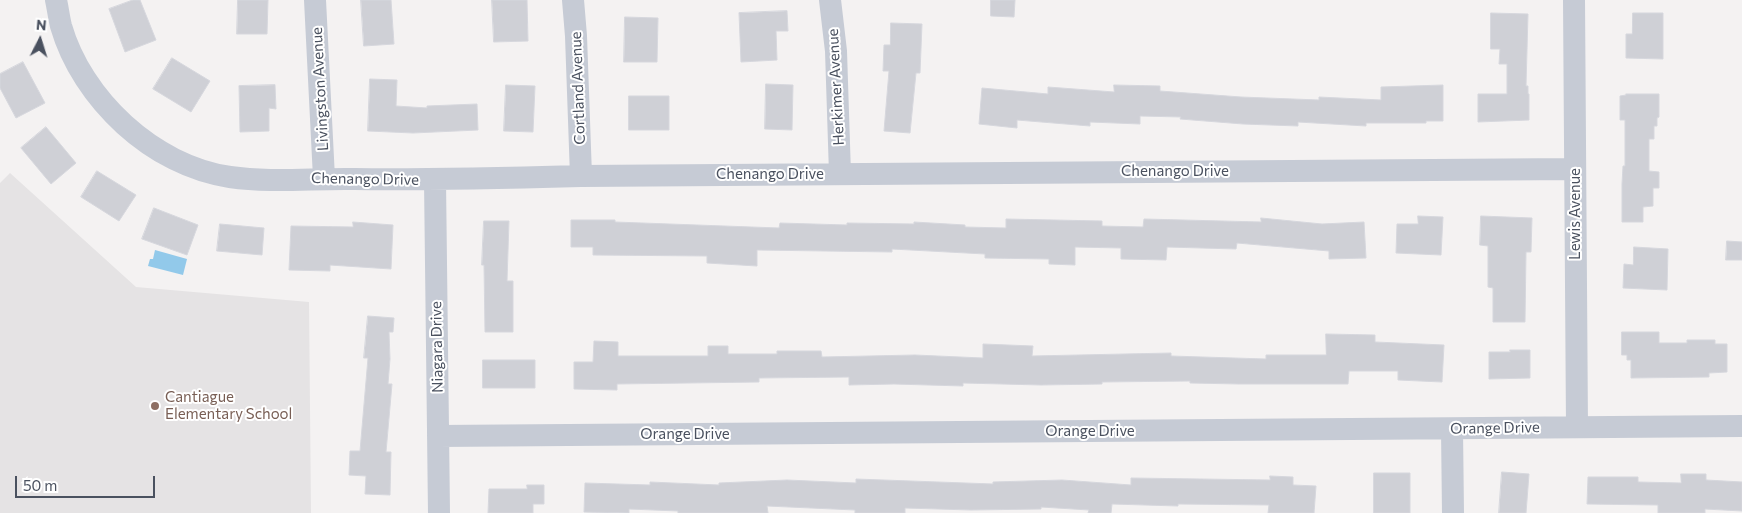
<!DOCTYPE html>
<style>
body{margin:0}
#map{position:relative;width:1742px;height:513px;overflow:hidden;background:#f4f2f2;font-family:Commissioner,sans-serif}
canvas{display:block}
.north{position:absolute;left:15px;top:15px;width:50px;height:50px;-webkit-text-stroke:4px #fff;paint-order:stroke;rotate:5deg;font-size:14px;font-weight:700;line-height:20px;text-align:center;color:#4a515f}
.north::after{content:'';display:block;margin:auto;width:18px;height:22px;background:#4a515f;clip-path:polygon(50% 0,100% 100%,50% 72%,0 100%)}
.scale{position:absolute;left:15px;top:476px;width:140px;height:22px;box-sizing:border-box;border:2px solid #4a515f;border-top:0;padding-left:6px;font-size:15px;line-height:18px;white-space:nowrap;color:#4a515f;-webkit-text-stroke:4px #fff;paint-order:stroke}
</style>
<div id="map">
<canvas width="1742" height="513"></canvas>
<div class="north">N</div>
<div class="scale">50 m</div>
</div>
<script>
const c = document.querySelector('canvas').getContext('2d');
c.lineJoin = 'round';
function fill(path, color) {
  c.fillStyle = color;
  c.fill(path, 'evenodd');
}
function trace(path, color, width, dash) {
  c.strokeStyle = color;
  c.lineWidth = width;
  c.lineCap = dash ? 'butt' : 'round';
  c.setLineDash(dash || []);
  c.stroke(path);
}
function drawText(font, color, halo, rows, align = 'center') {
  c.font = font + ' Commissioner,sans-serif';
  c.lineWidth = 4;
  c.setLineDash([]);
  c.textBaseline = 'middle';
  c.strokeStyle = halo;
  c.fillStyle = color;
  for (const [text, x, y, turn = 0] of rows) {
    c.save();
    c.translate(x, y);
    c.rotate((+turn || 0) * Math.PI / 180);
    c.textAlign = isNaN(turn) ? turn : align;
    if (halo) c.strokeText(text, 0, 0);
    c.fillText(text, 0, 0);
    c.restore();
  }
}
const education = new Path2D(`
 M10,173L136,287L309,302L311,513H0V183Z`);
const water = new Path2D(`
 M155,250L187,259L183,275L148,266L150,259H153Z`);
const building = new Path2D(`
 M133,0H140L156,40L125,52L109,9Z
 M238,0H268L267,34H237Z
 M361,0H391L394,44L364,46Z
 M492,0H527L528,41L494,42Z
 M991,0H1015L1014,17L991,16Z
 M787,11L788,31H776L777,60L741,62L739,13Z
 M1491,13L1528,14L1526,86H1528V94H1529V120L1478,122V94H1507V64H1499L1500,49H1491Z
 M1633,13H1663V59L1626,58V34H1632Z
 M625,17L658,18L657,62H624Z
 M891,23L922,24L920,73H916L910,133L884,131L889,71H883L884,45H890Z
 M172,58L210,81L191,112L153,89Z
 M23,62L45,103L16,118L0,88V74Z
 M370,79L397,80L396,106L427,108V106L477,104L478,130L413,133L368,131Z
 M766,84L793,85L792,130L765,129Z
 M275,85L276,109L269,108V131L240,132L239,86Z
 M506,85L535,86L533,132L504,131Z
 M1114,85L1160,86V91L1241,97L1319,100V97L1381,100V87L1443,85V121H1426V123H1366V126L1298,122V126L1243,124L1180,119L1181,117L1140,116V124L1090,122V126L1017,120V128L979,124L982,88L1048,94V87L1114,92Z
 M1626,94H1659V117L1657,118V126H1654V139H1649V171L1659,172V188H1653V206L1643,207V222H1622V184L1623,166H1625V120H1620V96L1626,95Z
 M629,96H669V130H629Z
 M46,127L76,163L51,184L21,148Z
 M97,171L136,195L119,221L81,197Z
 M154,208L198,225L187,255L142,239Z
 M1418,216L1443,217L1441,255L1396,253L1397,224H1418Z
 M1481,216L1532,218L1531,252H1526L1525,322H1493V288L1488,287V246L1480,245Z
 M1261,218L1322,224L1364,222L1366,258L1329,259V251L1237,243L1236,249L1167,247L1166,260L1121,259V248L1075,247V265L1049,264V259L985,258V254L892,249V252L757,250V266L707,263V256L593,255V247H571V220H615V222L779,228L780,223L847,225V223L914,224V222L965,225V227L1006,228V219L1102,221V226L1143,227L1144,219L1261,222Z
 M484,221H509L507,281H513V332H485L484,265H482Z
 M353,222L393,225L391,269L330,265V271L289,270L291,226L353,227Z
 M220,224L264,228L262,255L217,251Z
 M1727,241L1742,242V260H1726Z
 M1634,247L1668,249L1667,290L1623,288L1624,264L1633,265Z
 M368,316L394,318L393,332H389L390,359L388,384H392L386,452H391L390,495L365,494L366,476L349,475L350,451H360L368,358H364Z
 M1622,332H1659V343H1687V340H1715V344H1727V372L1709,373V377L1631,378V360H1627V355H1622Z
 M1326,334L1375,335V342L1444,345L1442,382L1398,380V371H1349L1348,384H1239L1190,383V381L1102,382V384L1041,385L963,383V386L894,384L849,385V377L759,378V382L617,384V390L574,389V362H593L594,341L618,342V356H708V346H728V354H777V351H821L822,357L915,355L983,358V344L1033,346L1032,356L1171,353V356L1266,359V355H1326Z
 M1510,350H1530V378L1489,379V352H1510Z
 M483,360H535V388H483Z
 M1502,472L1529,474L1526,513H1499Z
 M1374,473H1410V513H1374Z
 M1681,474H1706V480L1742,482V511L1705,509V513H1658V505L1587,504L1588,477H1638V482L1681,483Z
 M1270,476L1293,477V485L1316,486L1314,513H1268L1269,505L1178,504V506L1112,504L1111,513H1088L1089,510L1041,507V509L971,510L905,508V513H855V510L767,506L768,513H678V511L629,509V513L584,512L585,483L650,485V482L719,485V483L787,480L856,483V479L993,484V482L1062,480L1131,485V478L1270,480Z
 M527,485H544V504H533V513H488L489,489H527Z`);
const minor = new Path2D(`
 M56,0C58,9 59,18 61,26C82,99 153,166 230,177C271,183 314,178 355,179C430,180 506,178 581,176L1575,169
 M315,0L324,178
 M573,0L576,36L581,176
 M830,0L836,51L840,174
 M1574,0L1577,427
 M435,180L439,513
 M1452,429L1453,513
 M438,436L1742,426`);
const markers = [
 [155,406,5,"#8d6e63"]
];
const streetNames = [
 ["Herkimer Avenue",836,87,-93],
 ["Cortland Avenue",578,88,-92],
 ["Livingston Avenue",320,89,-93],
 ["Chenango Drive",1175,171],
 ["Chenango Drive",770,174],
 ["Chenango Drive",365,179,1],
 ["Lewis Avenue",1575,214,-90],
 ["Niagara Drive",437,347,-91],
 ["Orange Drive",1495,428,-1],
 ["Orange Drive",1090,431],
 ["Orange Drive",685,434]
];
const educationNames = [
 ["Cantiague",165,397],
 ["Elementary School",165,414]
];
fill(education, '#e5e3e4');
fill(water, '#92c9ea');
fill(building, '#cfd0d6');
trace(building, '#d6d7dd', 1);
trace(minor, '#c6cbd5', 22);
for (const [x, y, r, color] of markers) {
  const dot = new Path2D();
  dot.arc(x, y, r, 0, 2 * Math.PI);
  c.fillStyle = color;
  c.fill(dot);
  trace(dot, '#fff', 2);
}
drawText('15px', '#4a515f', '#fff', streetNames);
drawText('15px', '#785e54', '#fff', educationNames, 'left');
</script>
